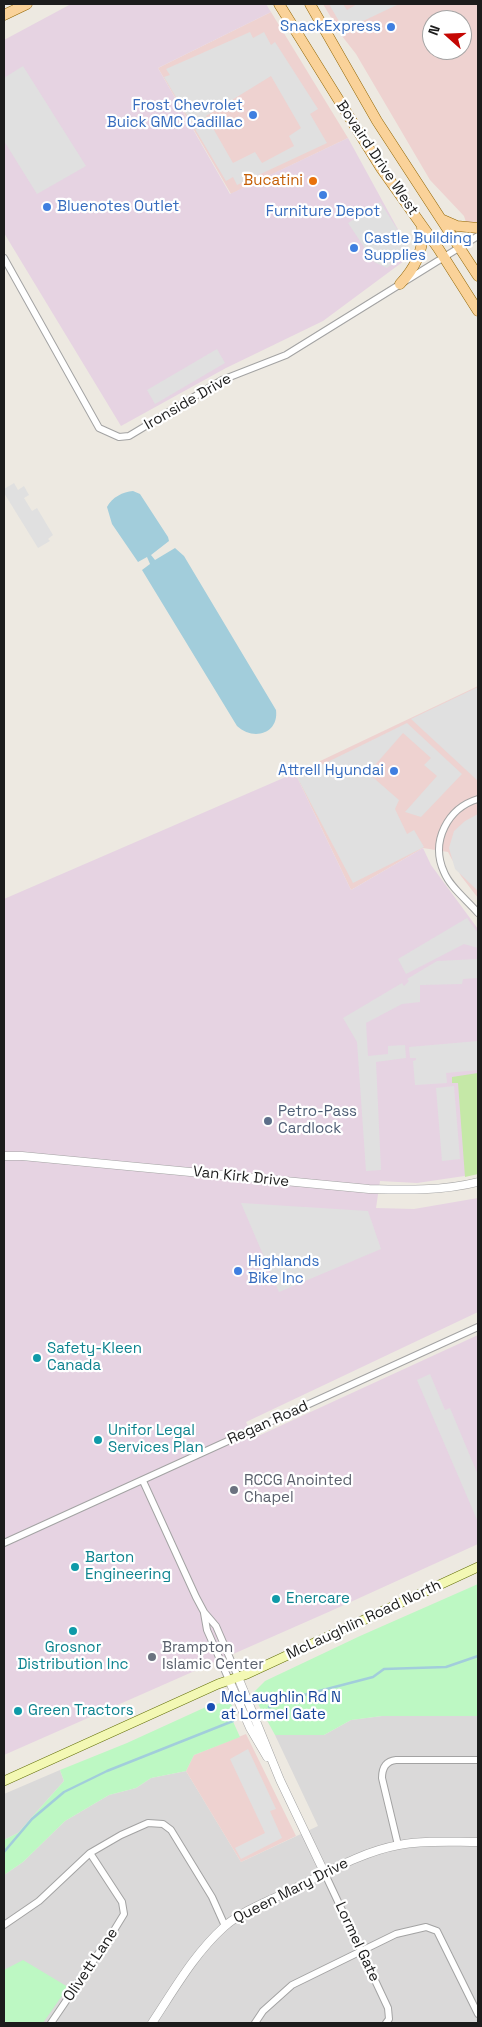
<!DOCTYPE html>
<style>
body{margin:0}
#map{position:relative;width:482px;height:2027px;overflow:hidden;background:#ede9e1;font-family:"Space Grotesk",sans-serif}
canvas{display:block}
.frame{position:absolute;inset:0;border:5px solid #1c1c1c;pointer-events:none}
.north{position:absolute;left:422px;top:10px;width:50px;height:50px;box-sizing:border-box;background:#fff;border:1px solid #a4a4a4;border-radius:50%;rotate:290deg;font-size:14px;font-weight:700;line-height:20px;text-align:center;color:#1c1c1c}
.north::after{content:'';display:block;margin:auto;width:18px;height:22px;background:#c50703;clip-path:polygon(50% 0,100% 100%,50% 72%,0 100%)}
</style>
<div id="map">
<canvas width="482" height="2027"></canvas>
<div class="frame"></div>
<div class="north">N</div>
</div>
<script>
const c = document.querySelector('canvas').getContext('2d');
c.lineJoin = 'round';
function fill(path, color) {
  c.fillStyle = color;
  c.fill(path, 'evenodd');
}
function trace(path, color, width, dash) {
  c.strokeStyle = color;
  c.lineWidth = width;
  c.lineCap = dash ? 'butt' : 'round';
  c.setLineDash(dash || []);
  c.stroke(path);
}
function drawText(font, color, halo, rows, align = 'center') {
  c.font = font + ' "Space Grotesk",sans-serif';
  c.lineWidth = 4.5;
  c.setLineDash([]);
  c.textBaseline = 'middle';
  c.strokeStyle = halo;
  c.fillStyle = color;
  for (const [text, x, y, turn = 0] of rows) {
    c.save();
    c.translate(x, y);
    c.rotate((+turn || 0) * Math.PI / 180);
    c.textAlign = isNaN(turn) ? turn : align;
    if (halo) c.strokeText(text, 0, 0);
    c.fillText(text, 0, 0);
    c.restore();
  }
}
const residential = new Path2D(`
 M382,1716H478V2023H4V1875L23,1862L65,1821L109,1795L136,1788L151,1778L186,1771L241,1862L318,1826L275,1735H324L351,1720Z
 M60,1770L64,1781L18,1833L4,1840V1794Z`);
const commercial = new Path2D(`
 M323,4H478V222H466L464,216L430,180L356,54L342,36ZM432,20H462V50H432Z
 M271,12L348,138L231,194L158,68Z
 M478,686V898L461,876L448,852L423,848L351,890L295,773Z
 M246,1734L296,1836L241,1862L186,1771L194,1755Z`);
const industrial = new Path2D(`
 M71,4H266L271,12L158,68L230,194L348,138L412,255L323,321L226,368L121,426L4,233V40Z
 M295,773L351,890L423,848L431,865L478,929V1174L417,1183L380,1181L376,1208L414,1209L478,1198V1312L246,1422L254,1438L478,1335V1544L333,1610L4,1755V899Z`);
const grass = new Path2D(`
 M478,1073V1174L465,1177L458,1083H452V1077Z`);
const park = new Path2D(`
 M478,1584V1716H382L351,1720L324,1735H275L258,1704L254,1692L265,1681L360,1636Z
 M225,1702L231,1704L237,1714L231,1717L240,1737L194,1755L186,1771L151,1778L136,1788L109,1795L65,1821L23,1862L4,1875V1840L18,1833L64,1781L60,1770L127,1743L208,1706Z
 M23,1960L68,1987L43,2023H4V1970Z`);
const parking = new Path2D(`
 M329,4H343L347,10L357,4H399L344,30Z
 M250,32L253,38L264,32L271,45L275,42L318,109L310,114L327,143L237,185L233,177L226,181L164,77L170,75L166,69ZM271,76L301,128L289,136L294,146L262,163L255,152L233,163L206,116Z
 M23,66L86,166L37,194L4,141V78Z
 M380,202L408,246V252L387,268L374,262L348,223Z
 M217,349L225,363L155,404L147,390Z
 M14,483L18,490L24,486L29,495L24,498L32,511L37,508L53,535L48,539L50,541L38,548L4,493V489Z
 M478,687V781L411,719Z
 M407,723L462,774L421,817L405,812L437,776L424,765L431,758L403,733L368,773L399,800L395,809L407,834L414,830L424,847L353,883L297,777Z
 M478,814V891L455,869L449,848L454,831L465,821Z
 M467,918L478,933V948L464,944L406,974L398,959Z
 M478,959V978L463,979L462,984L420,985V1002L402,1004L366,1023L368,1056L388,1054V1046L405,1045L406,1058L376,1062L381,1170L366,1171L357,1042L343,1018L402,983L404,986L409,981L407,979L437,961Z
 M478,1041V1070L446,1073L447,1083L415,1085L413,1061L416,1060V1058H410L409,1047Z
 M454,1086L460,1159L442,1161L436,1088Z
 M241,1203L368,1211L381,1249L279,1292Z
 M430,1374L445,1410L450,1408L478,1475V1522L417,1380Z
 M248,1749L276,1809L270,1811L282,1838L241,1859L235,1848L265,1833L230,1759Z`);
const water = new Path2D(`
 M133,491L140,494L168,537L169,541L151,555L155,560L175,548L184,556L276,710C279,734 253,741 237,726L142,570L150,564L147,557L138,562L112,524L107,507C112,497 123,492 133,491Z`);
const stream = new Path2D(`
 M269,1707L296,1697L373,1677L384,1669L446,1667L478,1656
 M4,1852L32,1819L64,1792L107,1771L233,1721`);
const minor = new Path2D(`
 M4,258L99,428L119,437L129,436L222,380L286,355L478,236
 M478,799C448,808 430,841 444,872C450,887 467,900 478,913
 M143,1481L196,1597L204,1612L216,1626L238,1677
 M4,1543L478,1327
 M204,1613L207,1630L229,1680
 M398,1845L382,1778C382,1768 386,1761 396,1760H478
 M325,1874L388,2008L389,2019L386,2023
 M4,1925L39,1901L90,1853L121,1835L148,1823L163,1824L171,1830L212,1897L225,1926
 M51,2023L113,1932L124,1914L122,1902L90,1853
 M255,2023L263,2011L292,1985L396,1934L426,1927L437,1931L478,2014`);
const tertiary = new Path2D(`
 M4,1156H22L369,1189C405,1190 443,1191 478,1182
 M238,1677L280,1780L325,1874
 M229,1680L250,1728L267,1757
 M152,2023C174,1990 194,1954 224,1927C242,1911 266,1902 287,1892C323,1875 360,1852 399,1845C425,1840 452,1842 478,1842`);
const secondary = new Path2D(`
 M4,1781L218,1684L247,1674L478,1567`);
const primary = new Path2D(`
 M279,4L381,168L438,248L478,311
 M310,4L377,121L478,276
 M4,15L27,4
 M441,219L457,226L478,228
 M400,284C415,268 425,250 422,227`);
const markers = [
 [391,27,5,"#3f7fe0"],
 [253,115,5,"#3f7fe0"],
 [313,181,5,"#e8710a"],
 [323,195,5,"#3f7fe0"],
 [47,207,5,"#3f7fe0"],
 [354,248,5,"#3f7fe0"],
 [394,771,5,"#3f7fe0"],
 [268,1121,5,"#5c6f8a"],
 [238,1271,5,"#3f7fe0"],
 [37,1358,5,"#0f9aa8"],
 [98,1440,5,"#0f9aa8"],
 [234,1490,5,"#6b7280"],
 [75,1567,5,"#0f9aa8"],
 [276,1599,5,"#0f9aa8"],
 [73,1631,5,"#0f9aa8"],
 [152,1657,5,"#6b7280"],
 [211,1707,5,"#1a4fb4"],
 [18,1711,5,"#0f9aa8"]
];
const shopNames = [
 ["SnackExpress",381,27],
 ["Frost Chevrolet",243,106],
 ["Buick GMC Cadillac",243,123],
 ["Bluenotes Outlet",57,207,"left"],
 ["Furniture Depot",323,212,"center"],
 ["Castle Building",364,239,"left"],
 ["Supplies",364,256,"left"],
 ["Attrell Hyundai",384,771],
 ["Highlands",248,1262,"left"],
 ["Bike Inc",248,1279,"left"]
];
const streetNames = [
 ["Bovaird Drive West",377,158,56],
 ["Ironside Drive",188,402,-30],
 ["Van Kirk Drive",241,1177,6],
 ["Regan Road",268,1423,-24],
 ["McLaughlin Road North",364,1620,-25],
 ["Queen Mary Drive",291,1891,-27],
 ["Lormel Gate",357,1942,65],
 ["Olivett Lane",91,1965,-56]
];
const foodNames = [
 ["Bucatini",303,181]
];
const serviceNames = [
 ["Petro-Pass",278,1112],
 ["Cardlock",278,1129]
];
const cultureNames = [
 ["Safety-Kleen",47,1349],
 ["Canada",47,1366],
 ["Unifor Legal",108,1431],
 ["Services Plan",108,1448],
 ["Barton",85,1558],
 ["Engineering",85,1575],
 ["Enercare",286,1599],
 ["Grosnor",73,1648,"center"],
 ["Distribution Inc",73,1665,"center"],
 ["Green Tractors",28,1711]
];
const worshipNames = [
 ["RCCG Anointed",244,1481],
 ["Chapel",244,1498],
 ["Brampton",162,1648],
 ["Islamic Center",162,1665]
];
const transitNames = [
 ["McLaughlin Rd N",221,1698],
 ["at Lormel Gate",221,1715]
];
fill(residential, '#dad9d9');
fill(commercial, '#eed2d0');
fill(industrial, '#e6d3e2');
fill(grass, '#c5e8a7');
fill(park, '#bdf8c3');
fill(parking, '#e0e0e0');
fill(water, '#a2cddb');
trace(stream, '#a2cddb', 2.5);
trace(minor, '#a3a3a3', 8);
trace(tertiary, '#a3a3a3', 9);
trace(secondary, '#626f06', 10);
trace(primary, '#916502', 11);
trace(minor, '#fff', 6);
trace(tertiary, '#fff', 8);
trace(secondary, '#f3f8b4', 9);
trace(primary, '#fad299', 10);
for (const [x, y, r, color] of markers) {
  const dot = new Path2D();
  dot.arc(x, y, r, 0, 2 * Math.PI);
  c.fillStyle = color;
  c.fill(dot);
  trace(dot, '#fff', 2);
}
drawText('15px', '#366cbe', '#fff', shopNames, 'right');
drawText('15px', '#1c1c1c', '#fff', streetNames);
drawText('15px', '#c56008', '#fff', foodNames, 'right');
drawText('15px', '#4e5e75', '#fff', serviceNames, 'left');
drawText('15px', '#0d838f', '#fff', cultureNames, 'left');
drawText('15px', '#5b616d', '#fff', worshipNames, 'left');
drawText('15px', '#164399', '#fff', transitNames, 'left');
</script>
